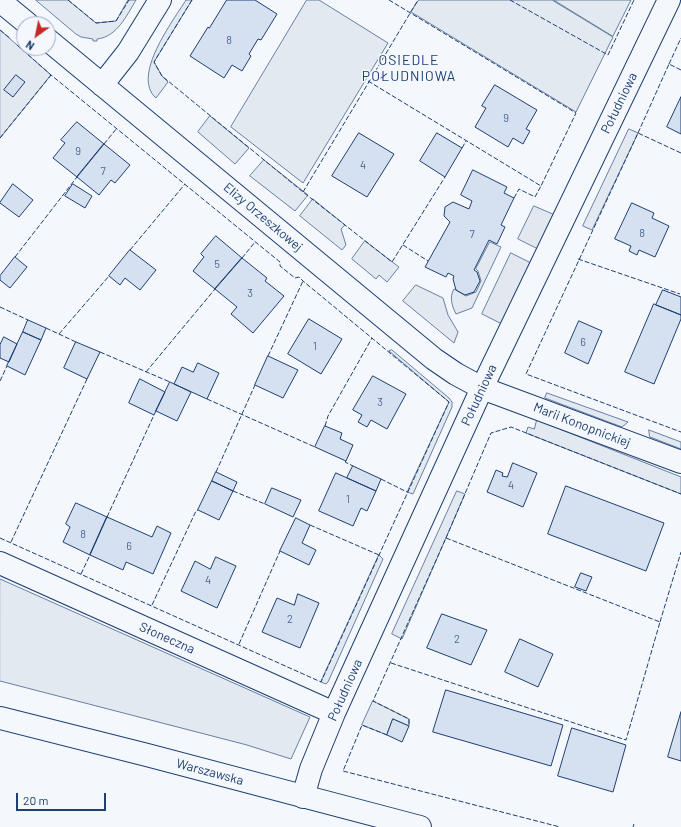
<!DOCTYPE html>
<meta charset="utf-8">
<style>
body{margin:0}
#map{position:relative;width:681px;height:827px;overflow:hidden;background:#f4f7fb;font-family:Barlow,sans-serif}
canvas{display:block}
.north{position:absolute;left:16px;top:16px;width:40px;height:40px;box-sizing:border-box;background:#f4f7fb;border:1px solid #9eadc5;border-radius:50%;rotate:213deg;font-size:11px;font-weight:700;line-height:16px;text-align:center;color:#1d3f73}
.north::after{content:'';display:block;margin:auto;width:14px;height:18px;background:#c62828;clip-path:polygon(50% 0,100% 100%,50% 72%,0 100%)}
.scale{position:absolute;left:16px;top:793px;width:90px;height:18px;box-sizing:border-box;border:2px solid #1d3f73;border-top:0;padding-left:5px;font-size:12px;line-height:14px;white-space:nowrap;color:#1d3f73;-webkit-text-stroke:3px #f4f7fb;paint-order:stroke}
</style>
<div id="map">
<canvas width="681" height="827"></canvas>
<div class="north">N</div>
<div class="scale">20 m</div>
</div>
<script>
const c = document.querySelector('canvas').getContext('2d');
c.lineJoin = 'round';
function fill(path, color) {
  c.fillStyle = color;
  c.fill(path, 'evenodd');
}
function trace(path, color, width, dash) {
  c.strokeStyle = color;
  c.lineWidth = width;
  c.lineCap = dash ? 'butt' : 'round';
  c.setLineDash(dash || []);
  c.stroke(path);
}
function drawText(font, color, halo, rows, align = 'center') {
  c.font = font + ' Barlow,sans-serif';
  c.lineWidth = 3;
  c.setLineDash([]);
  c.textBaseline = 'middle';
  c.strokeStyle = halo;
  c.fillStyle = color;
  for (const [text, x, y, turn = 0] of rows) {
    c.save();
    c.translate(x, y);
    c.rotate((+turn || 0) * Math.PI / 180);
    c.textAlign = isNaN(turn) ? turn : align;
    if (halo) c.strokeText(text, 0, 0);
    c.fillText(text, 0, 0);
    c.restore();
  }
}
const green = new Path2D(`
 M36,0H68L96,23L116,21L128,0H136C127,15 117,37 97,39V41H93V39L81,37L76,34Z
 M186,0H192L154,62L162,76L168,82L156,98C131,76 173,21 186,0Z
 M307,0H319L388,43L303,183L231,127Z
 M419,0H552L613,37L576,112L411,12Z
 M554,0H631L613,36Z
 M0,30L51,75L0,138Z
 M210,116L249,148L235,164L198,132Z
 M629,129L638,133L592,230L583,226Z
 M264,160L308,195L295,211L250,176Z
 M313,199L345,225L341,229L346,245L342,250L300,216Z
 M365,241L399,267L387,282L379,275L376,279L352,259Z
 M490,242L501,247L472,308L456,314C452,306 449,297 454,289L466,296L476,292L481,281L478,271L476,269Z
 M416,285L443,298L448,315L458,332L454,343L403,301Z
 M392,350L449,398L452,402V407L413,494L407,492L449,402L389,351Z
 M547,393L628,422L622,427L545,398Z
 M537,420L681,477V494L526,433L528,427L534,429Z
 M649,430L681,442V449L650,437Z
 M457,491L465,494L402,639L392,634Z
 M379,555L383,559L328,682L326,684L321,682Z
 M0,579L310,717L291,759L247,745L0,681Z
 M373,701L409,719V726L393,719L387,735L362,725Z`);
const parking = new Path2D(`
 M534,206L555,215L538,249L518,239Z
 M511,253L531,263L502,324L482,314Z`);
const building = new Path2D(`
 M227,0H255L277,14L261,40L258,39L249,54L251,56L242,71L232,65L224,78L190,56L208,27L209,28Z
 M16,75L25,82L13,97L4,90Z
 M495,85L537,110L526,129L530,131L523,144L513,138L508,147L475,127L486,108L482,106Z
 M681,97V134L667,127Z
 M77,122L104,144L77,177L53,158L65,143L61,140Z
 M359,133L394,154L367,197L332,176Z
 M437,133L462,148L445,177L420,161Z
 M104,144L130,165L115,183L111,180L99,195L77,177Z
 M473,170L507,187L504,193L514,198L501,225L505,227L497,244L489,240L474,270L477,272L480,281L474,292L465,295L456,290L453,279L454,276L448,273L446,277L425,267L450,222L444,216L445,207L453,202L469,209L472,201L461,195Z
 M13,184L33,200L19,217L0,203Z
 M73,184L92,196L85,208L65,196Z
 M632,203L654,213L652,218L669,226L655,257L639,250L637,255L629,251L631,246L615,239Z
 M216,236L242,258L215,289L193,271L204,257L201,254Z
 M130,250L156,270L140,290L125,278L120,285L109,276Z
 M15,257L27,267L10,288L0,280V276Z
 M242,258L267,278L265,281L284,296L253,333L231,314L237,307L215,289Z
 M663,290L681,297V315L656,305Z
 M654,304L681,315V319L654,384L625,372Z
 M309,319L342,339L321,374L288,354Z
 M28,320L46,328L41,340L23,332Z
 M579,321L602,331L588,364L565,353Z
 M23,332L41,340L25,375L7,366Z
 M4,337L17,344L9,362L0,358V345Z
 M76,342L100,352L87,379L64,368Z
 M268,356L298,370L283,398L255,385Z
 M198,363L219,373L207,399L174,384L182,367L193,372Z
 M373,376L406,394L387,429L371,420L367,427L358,422L362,415L353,410Z
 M140,379L165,392L154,415L129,403Z
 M170,382L191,392L177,421L156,411Z
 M325,426L342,433L340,439L353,445L346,461L315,447Z
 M513,463L537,473L523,507L487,492L496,470L503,473L502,476L507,477Z
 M353,466L381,479L376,491L347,478Z
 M216,472L237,482L233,491L212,481Z
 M336,473L376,491L367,511L361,508L353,526L319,511Z
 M212,481L233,491L219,520L198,510Z
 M566,486L664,523L646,571L548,534Z
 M272,488L301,500L293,517L265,504Z
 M76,503L107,517L90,555L63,542L70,527L66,524Z
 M107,517L152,537L157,526L171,533L153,574L126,562L123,570L90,555Z
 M296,518L310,525L302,543L316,550L309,565L280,551Z
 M216,557L236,566L217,608L181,591L195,561L210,569Z
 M581,573L592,577L586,591L575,587Z
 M298,594L319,603L300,648L262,632L277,598L294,605Z
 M442,614L487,630L471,665L427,648Z
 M520,639L553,654L538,687L505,672Z
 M446,690L563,725L551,766L433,732Z
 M681,712V761L668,757Z
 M393,719L409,726L402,742L387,735Z
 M572,728L626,745L613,792L558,776Z`);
const street = new Path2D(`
 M0,1L28,24
 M48,40L434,359L456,374L482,388L681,462
 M102,85L128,52L160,0
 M0,563L334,713
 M303,797L311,769L334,713L482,388L669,0`);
const secondary = new Path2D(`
 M0,718L147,755L420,827`);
const fence = new Path2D(`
 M68,0L96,23L116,21L129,0
 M192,0L154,62L162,76L303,192L392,262L445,177
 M510,0L608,55L634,0
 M0,30L11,39
 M669,64L681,38
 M368,81L541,186L576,113L389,0
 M638,133L669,64L681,70
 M0,138L51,75
 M104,144L117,128
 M462,148L466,141
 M681,153L638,133L526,374L681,432
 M303,192L418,0
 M514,198L519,189L535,197L541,186
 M403,245L428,261
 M130,250L185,184
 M15,257L77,177
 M242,258L255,242
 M578,259L680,294
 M0,307L28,320
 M46,328L76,342
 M59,334L109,276
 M100,352L170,382
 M268,356L303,281
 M146,372L215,289
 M0,381L7,366
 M207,399L315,447
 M325,426L328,416L372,338
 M346,461L345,462L353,466
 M216,472L255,385
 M381,479L407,492
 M233,491L265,504
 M107,517L154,415
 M310,525L379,555
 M0,538L321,682L449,402L303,281L299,277L295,278L280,266V262L51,75L16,44
 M446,538L491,433L511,427L681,494
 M11,542L87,379
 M81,574L90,555
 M152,605L196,511L198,510
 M660,622L681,552
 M239,644L280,551
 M391,663L626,740L660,622L446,538L373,701L409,719V726
 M387,735L362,725L343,771L560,827
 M633,827L634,824`);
const numberNames = [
 ["8",229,40],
 ["9",506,118],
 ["9",78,151],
 ["4",363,165],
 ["7",103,171],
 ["8",642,233],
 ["7",472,234],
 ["5",217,264],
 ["3",250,293],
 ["6",583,342],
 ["1",315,346],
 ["3",380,402],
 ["4",511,485],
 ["1",348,499],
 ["8",83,534],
 ["6",129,546],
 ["4",208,580],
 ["2",290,619],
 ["2",457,639]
];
const streetNames = [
 ["Południowa",619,103,-64],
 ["Elizy Orzeszkowej",263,217,40],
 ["Południowa",479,395,-65],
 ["Marii Konopnickiej",582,425,21],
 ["Słoneczna",167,638,24],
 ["Południowa",345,690,-66],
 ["Warszawska",210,772,15]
];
const neighbourhoodNames = [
 ["OSIEDLE",409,60],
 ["POŁUDNIOWA",409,76]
];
fill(green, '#e3e9f0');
trace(green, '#687fa3', 1);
fill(parking, '#e3e8f0');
trace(parking, '#687fa3', 1);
fill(building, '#d5e0f0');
trace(building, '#1d3f73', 1);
trace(street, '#1d3f73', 24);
trace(secondary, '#1d3f73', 24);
trace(street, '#f4f7fb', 22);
trace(secondary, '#f4f7fb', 22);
trace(fence, '#1d3f73', 1, [5, 2]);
drawText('11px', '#4b6792', null, numberNames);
drawText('13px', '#1d3f73', '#f4f7fb', streetNames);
c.letterSpacing = '1px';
drawText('14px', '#1d3f73', '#f4f7fb', neighbourhoodNames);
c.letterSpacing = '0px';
</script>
